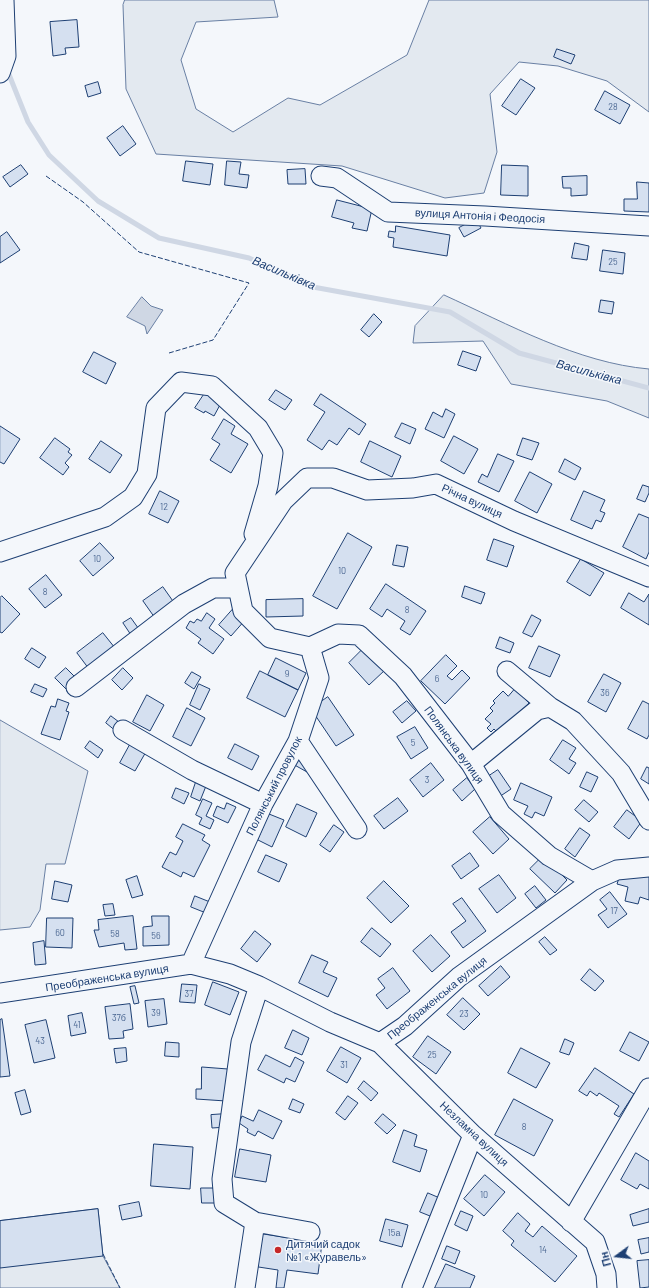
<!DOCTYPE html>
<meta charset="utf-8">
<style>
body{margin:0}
#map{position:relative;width:649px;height:1288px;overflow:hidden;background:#f4f7fb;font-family:Barlow,sans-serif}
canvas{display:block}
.north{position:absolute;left:597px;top:1236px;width:40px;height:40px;-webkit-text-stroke:3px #f4f7fb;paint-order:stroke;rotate:255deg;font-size:11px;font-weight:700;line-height:16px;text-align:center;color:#1d3f73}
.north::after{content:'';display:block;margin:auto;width:14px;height:18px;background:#1d3f73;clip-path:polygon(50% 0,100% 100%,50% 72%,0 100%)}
</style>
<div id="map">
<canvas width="649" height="1288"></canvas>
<div class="north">Пн</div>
</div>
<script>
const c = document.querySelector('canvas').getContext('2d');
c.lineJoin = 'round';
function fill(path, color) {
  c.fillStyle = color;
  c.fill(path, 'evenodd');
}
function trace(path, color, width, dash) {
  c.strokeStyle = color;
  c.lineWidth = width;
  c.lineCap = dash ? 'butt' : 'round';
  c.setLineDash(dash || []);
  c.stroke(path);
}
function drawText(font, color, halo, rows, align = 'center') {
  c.font = font + ' Barlow,sans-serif';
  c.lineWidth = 3;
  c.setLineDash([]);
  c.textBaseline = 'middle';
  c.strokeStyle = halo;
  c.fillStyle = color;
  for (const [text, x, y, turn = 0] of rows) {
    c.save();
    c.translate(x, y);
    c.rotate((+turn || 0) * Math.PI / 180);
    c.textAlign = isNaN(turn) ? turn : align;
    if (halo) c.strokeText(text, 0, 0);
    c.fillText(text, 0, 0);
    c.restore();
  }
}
const green = new Path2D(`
 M125,0H274L278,17L196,22L181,60L196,109L233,132L288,98L320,105L407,55L429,0H649V112L607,81L558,66L519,62L490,94L497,152L484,193L445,198L342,166L156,154L126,89L123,5Z
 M444,295C508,324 578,363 649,369V418L607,401L511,384L483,341L413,343L415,326Z
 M0,720L88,771L65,864H46L40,910L30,927L0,930Z
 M98,1209L103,1256L120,1288H0V1221Z`);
const water = new Path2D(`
 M142,297L151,306L163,310L147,334L145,326L127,317Z`);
const stream = new Path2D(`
 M8,72L28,122L49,155L98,201L159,238L249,258L313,287L450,312L519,353L649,388`);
const building = new Path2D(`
 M77,20L79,47L65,48L66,54L53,56L50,22Z
 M557,49L575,55L571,64L554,57Z
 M521,79L535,88L516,115L502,106Z
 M98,82L101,93L88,97L85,86Z
 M605,91L630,105L620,124L595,110Z
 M123,126L136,144L120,156L107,138Z
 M186,161L213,164L210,185L183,181Z
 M227,161L241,162L239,174L249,175L247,188L225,185Z
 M21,165L28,174L10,187L3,177Z
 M502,165L528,166V196L501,195Z
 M305,169L306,184H288L287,170Z
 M587,176V195L571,196V188H563L562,177Z
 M637,182L649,183V212L624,211V199H637Z
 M337,200L372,209L367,231L352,228L354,223L332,217Z
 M476,219L481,228L464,237L459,228Z
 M396,226L450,235L447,256L393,247L394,238L388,237L389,231L395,232Z
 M7,232L20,250L0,263V237Z
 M575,243L589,246L587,260L572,258Z
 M603,250L625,253L623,274L600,271Z
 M601,300L614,302L612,314L599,312Z
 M374,314L382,322L369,337L361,330Z
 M463,351L481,357L476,371L458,365Z
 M94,352L116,363L106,384L83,372Z
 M276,390L292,400L285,410L269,400Z
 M205,393L221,403L214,416L205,411L204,413L195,408Z
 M321,394L366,424L359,435L349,428L337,445L329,440L322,450L307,440L325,412L314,405Z
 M446,409L455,414L444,438L425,429L433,412L442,417Z
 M224,419L235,426L231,434L248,444L231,473L210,460L220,444L212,439Z
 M402,423L416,429L410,444L395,437Z
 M0,426L20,439L4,464L0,462Z
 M454,436L478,449L464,474L441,461Z
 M55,438L70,449L68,452L72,455L65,463L69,467L63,475L40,458Z
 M523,438L539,443L532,460L517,455Z
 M101,441L122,455L110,473L89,459Z
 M370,441L401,456L392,477L361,462Z
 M498,454L514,461L499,492L478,482L482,474L487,477Z
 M565,459L581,468L575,480L559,472Z
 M530,472L552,484L537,513L515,501Z
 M643,485L649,487V493L645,502L637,499Z
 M160,491L179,501L168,523L149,514Z
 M584,491L605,500L600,511L605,513L601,522L596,520L592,529L571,520Z
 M639,514L649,518V552L646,559L623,547Z
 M348,533L372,547L337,609L313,596Z
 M494,539L514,546L507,567L487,560Z
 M100,543L114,558L93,576L80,561Z
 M397,545L408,547L404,567L393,565Z
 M581,559L604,573L590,596L567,582Z
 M46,575L62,595L45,608L29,589Z
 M386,584L426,611L410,635L400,629L405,621L387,609L382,617L370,609Z
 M465,586L485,593L481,604L462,597Z
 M163,587L175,604L155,618L143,601Z
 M629,593L644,602L649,594V625L621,608Z
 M2,596L20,614L2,633L0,632V598Z
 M303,599V616L266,617V600Z
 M234,608L246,619L231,636L219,625Z
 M207,613L215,619L209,628L224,639L213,654L198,643L201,639L186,628L190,621L194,623L197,619L201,621Z
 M532,615L541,620L532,637L523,633Z
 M131,618L141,632L133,638L123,623Z
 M103,633L115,648L89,669L77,653Z
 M500,637L514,643L510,653L496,648Z
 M539,646L560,655L550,677L529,668Z
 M32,648L46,657L39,668L25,659Z
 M364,648L385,670L369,685L349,663Z
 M446,655L457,666L447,676L452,680L462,670L470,678L445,704L421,681Z
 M276,658L306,673L298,690L268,675Z
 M66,668L78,680L67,690L55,678Z
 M123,668L133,678L122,690L112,680Z
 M260,671L298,690L285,717L247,698Z
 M192,672L201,677L194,689L185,683Z
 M604,674L621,683L606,712L588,702Z
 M35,684L47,689L43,697L31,692Z
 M199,684L210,689L200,710L190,705Z
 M515,689L529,703L498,733L494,729L491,732L487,728L491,724L485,719L493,711L490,708L495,703L493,701L503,691L508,696Z
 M147,695L164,705L150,731L133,722Z
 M328,697L354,735L336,746L311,709Z
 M58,699L69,703L66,711L69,712L60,740L41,734L51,706L55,707Z
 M407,701L416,711L402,723L393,712Z
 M643,701L649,704V735L647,739L628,729Z
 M187,708L205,718L191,746L173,737Z
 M111,716L123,725L117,732L106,723Z
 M415,727L428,748L411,759L397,737Z
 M563,740L576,748L569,759L576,763L569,774L550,760Z
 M90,741L103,750L98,758L85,748Z
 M132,741L147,750L135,771L120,763Z
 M235,744L259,756L252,770L228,758Z
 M294,758L311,767L307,772L291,763Z
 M431,763L444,780L423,797L410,780Z
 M647,767L649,768V784L641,779Z
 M498,770L511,789L499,797L486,778Z
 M587,772L598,777L591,792L580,787Z
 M467,778L475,789L462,801L453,790Z
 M196,782L206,786L200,801L191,797Z
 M521,783L552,797L544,816L535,812L532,818L524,814L528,806L514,800Z
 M176,788L189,793L184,804L172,798Z
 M398,798L408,811L384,829L374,816Z
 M203,799L212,803L206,816L214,820L210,829L199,824L202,818L196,815Z
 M584,800L598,812L589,822L575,810Z
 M227,803L236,807L228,823L213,816L217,806L224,809Z
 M297,804L317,813L306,837L286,827Z
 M627,810L642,821L629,839L614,827Z
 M269,814L284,820L272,847L258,840Z
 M490,817L509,839L493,854L473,832Z
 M183,824L205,835L202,840L210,845L194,877L183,872L181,877L162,867L170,852L176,855L183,841L176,837Z
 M334,825L344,832L330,852L320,845Z
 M580,828L590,835L575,857L565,849Z
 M470,853L479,866L461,879L452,866Z
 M266,855L287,864L279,882L258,872Z
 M543,856L567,880L555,893L530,869Z
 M649,874V900L640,897L638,904L625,901L628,887L617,884L620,875Z
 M499,875L516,898L497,913L479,889Z
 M137,876L143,895L132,898L126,880Z
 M55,881L72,885L68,902L52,899Z
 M384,881L409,906L391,923L367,898Z
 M535,886L546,900L536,908L525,894Z
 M610,892L627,914L608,928L598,915L607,909L600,900Z
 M195,896L210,902L206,913L191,907Z
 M462,898L486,931L463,948L451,932L466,921L453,904Z
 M113,904L115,915L105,916L103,905Z
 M133,916L137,949L125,950L124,943L99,947L94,930H99L98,920Z
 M152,916H169V945L143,946V927L152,926Z
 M47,918H73L72,948L46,947Z
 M372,928L391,944L380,957L361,942Z
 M255,931L271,944L257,962L241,949Z
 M431,935L450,956L432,972L413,951Z
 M545,937L557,950L550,955L539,942Z
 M44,941L46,964L35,965L33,943Z
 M312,955L328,962L323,972L337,978L328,997L299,983Z
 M501,966L510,977L488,996L479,986Z
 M393,968L410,991L387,1009L376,995L385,988L378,979Z
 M590,969L604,981L595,991L581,980Z
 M213,982L239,992L230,1015L205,1005Z
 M182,984L197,985L195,1003L180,1002Z
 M135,986L139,1003L134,1004L130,987Z
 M463,998L480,1014L464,1030L447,1015Z
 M164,999L167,1024L148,1027L145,1001Z
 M130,1004L133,1029L123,1031L124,1038L109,1039L105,1007Z
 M82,1013L86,1033L71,1036L68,1016Z
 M2,1019L10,1076L0,1077V1020Z
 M46,1020L55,1058L34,1063L25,1025Z
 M293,1030L309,1038L302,1055L285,1048Z
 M630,1032L649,1042L639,1061L620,1051Z
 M428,1036L451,1052L436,1074L413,1057Z
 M565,1039L574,1043L569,1055L560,1052Z
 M166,1042L179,1043V1057L165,1056Z
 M341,1047L361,1058L347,1083L327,1071Z
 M126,1048L127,1061L116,1063L114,1049Z
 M521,1048L550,1063L536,1088L508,1073Z
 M266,1055L290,1067L295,1057L304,1062L295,1082L286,1078L284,1083L258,1070Z
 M202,1067L228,1069L226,1101L196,1099V1089H201Z
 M595,1068L634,1094L619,1117L614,1114L619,1106L599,1093L597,1096L590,1091L587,1096L579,1091Z
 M364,1081L378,1093L371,1101L358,1089Z
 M25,1090L31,1112L21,1115L15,1093Z
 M348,1096L358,1103L345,1120L336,1113Z
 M293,1099L304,1104L300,1113L289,1109Z
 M514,1099L553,1120L534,1156L495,1135Z
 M259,1110L282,1121L273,1139L258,1131L255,1136L247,1132L248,1129L239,1123L242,1116L253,1121Z
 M226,1114L227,1127L212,1128L211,1115Z
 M383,1114L396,1125L387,1134L375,1123Z
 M404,1130L417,1135L414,1146L427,1150L420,1172L393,1162Z
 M154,1144L193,1147L190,1189L151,1186Z
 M240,1149L271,1155L266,1182L235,1177Z
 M636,1153L649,1161V1189L640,1184L637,1189L621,1180Z
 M485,1175L505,1192L484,1216L464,1199Z
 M201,1188H214L215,1203H202Z
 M428,1193L442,1199L435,1218L420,1212Z
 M139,1202L142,1216L122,1220L119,1206Z
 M98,1209L103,1256L0,1268V1221Z
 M649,1209V1222L633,1226L630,1215Z
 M461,1211L473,1216L467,1231L455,1225Z
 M518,1213L530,1224L525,1231L533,1237L542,1226L577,1256L555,1282L511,1245L514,1241L503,1231Z
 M386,1219L408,1225L402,1247L380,1241Z
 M257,1233L322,1243L318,1274L287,1270L284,1288H276L278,1270L252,1266Z
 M649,1238V1252L641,1254L638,1240Z
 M447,1246L460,1251L455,1264L442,1259Z
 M649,1260V1287L640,1288L637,1261Z
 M446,1264L475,1276L470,1288H435Z`);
const minor = new Path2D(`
 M0,73L6,56L4,0
 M321,176L337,178L388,212L485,216L649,226
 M0,552L105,517L133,497L147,474L156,408L181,382L212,386L258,428L273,453L268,486L254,534
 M310,647L270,638L243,611L235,573L283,501L307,478H333L367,490L413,488L436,484L514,521L649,577
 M310,647L338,634L359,635L403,676L471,764L501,814L549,856L592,881
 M507,671L550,707
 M76,687L184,604L213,588H238
 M123,730L192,770L263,804
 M298,741L357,829
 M471,764L537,710L550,707L573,721L621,773L649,820
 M191,964L263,804L298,741L319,678L310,647
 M259,986L241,1042L222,1179L224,1203L255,1222L310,1232
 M0,993L191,964L230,974L259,986L330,1022L380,1043L405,1026L459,977L592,881L617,870L649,867
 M380,1043L473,1135L595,1242L606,1274L607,1288
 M571,1222L649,1088
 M245,1288L255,1222
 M412,1288L473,1135`);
const fence = new Path2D(`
 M46,176L83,202L139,252L249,283L213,340L169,353
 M103,1254L120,1288`);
const markers = [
 [278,1250,4,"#c62828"]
];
const numberNames = [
 ["28",613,107],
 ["25",613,262],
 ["12",164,507],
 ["10",97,559],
 ["10",342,571],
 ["8",45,592],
 ["8",407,610],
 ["9",287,674],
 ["6",437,679],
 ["36",605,693],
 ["5",413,743],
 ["3",427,780],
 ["17",614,911],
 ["60",60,933],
 ["58",115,934],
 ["56",156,936],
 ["37",189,994],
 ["39",156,1013],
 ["23",464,1014],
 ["37б",119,1018],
 ["41",77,1025],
 ["43",40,1041],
 ["25",432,1055],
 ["31",344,1065],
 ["8",524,1127],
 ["10",484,1195],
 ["15а",394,1233],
 ["14",543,1250]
];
const streetNames = [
 ["вулиця Антонія і Феодосія",480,216,3],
 ["Річна вулиця",472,501,25],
 ["Полянська вулиця",454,745,54],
 ["Полянський провулок",274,786,-63],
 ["Преображенська вулиця",107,978,-9],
 ["Преображенська вулиця",437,998,-39],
 ["Незламна вулиця",474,1134,43]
];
const poiNames = [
 ["Дитячий садок",286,1244],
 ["№1 «Журавель»",286,1257]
];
const waterNames = [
 ["Васильківка",284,273,23],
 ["Васильківка",589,372,15]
];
fill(green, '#e3e9f0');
trace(green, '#687fa3', 1);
fill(water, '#cfd7e4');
trace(water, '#687fa3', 1);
trace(stream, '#cfd7e4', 5);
fill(building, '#d5e0f0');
trace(building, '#1d3f73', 1);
trace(minor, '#1d3f73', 21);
trace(minor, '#f4f7fb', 19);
trace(fence, '#1d3f73', 1, [5, 2]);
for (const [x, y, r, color] of markers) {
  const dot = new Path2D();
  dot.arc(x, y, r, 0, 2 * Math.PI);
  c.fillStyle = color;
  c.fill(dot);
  trace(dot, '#f4f7fb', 1.5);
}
drawText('9px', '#4b6792', null, numberNames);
drawText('11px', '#1d3f73', '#f4f7fb', streetNames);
drawText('11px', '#1d3f73', '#f4f7fb', poiNames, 'left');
drawText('italic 12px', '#1d3f73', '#f4f7fb', waterNames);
</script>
